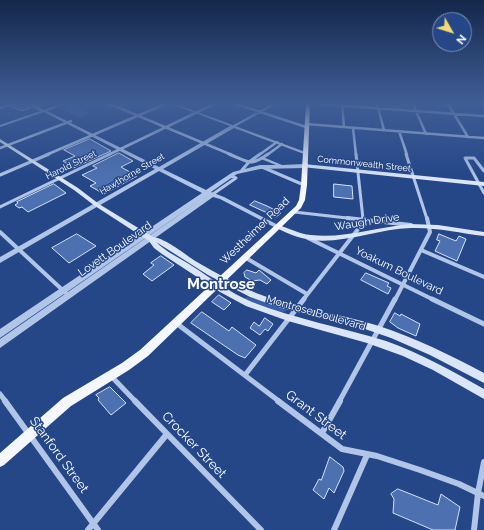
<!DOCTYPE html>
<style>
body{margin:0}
#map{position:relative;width:484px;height:530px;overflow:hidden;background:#254788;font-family:Raleway,sans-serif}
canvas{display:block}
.north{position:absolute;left:432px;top:12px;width:40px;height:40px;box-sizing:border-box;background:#254788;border:1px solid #7c91b8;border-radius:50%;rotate:129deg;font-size:11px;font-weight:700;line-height:16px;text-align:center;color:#fff}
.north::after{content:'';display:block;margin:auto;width:14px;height:18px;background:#f3da75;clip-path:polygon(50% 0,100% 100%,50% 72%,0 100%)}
</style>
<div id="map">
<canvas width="484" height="530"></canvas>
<div class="north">N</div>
</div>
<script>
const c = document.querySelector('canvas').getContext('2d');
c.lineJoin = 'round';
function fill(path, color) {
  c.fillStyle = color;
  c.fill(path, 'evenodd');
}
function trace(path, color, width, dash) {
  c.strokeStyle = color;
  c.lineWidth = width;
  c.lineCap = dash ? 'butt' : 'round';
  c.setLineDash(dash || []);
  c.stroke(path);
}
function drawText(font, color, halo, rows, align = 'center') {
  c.font = font + ' Raleway,sans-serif';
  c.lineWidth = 3;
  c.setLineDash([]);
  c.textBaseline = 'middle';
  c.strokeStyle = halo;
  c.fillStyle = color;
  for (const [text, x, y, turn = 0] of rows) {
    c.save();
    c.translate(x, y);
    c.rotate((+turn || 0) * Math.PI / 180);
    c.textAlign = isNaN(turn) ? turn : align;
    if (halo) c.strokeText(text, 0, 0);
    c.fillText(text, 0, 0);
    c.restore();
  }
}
const green = new Path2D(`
 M71,104L90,114L79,118L60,108Z
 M380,104H411L414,110L380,107Z
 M246,297L274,304L287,311C273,315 256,304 244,299Z`);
const building = new Path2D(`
 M15,104H24L30,108L22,111L12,107Z
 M90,139L111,151L73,168L63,161L75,156L64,150Z
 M119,153L133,161L121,167L137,176L104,194L90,186L96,183L82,175L97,168L93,166Z
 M54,184L66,193L28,212L22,207L19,208L15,205L18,203L17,202Z
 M334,184L352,186L353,199L334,197Z
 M255,201L267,206L281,213L276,217L250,205Z
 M77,234L96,246L69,263L52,248Z
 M439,234L456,241L459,236L466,239L457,261L435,251L440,241L437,240Z
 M161,256L174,265L152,281L143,274L154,265L151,263Z
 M247,270L256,273L259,270L271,280L267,284L260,280L252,281L245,277L244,273Z
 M366,273L389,283L387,286L391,288L388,294L361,280Z
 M219,295L231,303L224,310L212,302Z
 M202,312L229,331L232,327L256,345L245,358L238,355L191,323Z
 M395,313L400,316L401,314L420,324L416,336L398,328L390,322Z
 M265,318L273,324L268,331L265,329L260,335L250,328L254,322L259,326Z
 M110,387L126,403L111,415L98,400L99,398L96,395Z
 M330,457L343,467L344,471L334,493L329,488L324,499L313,490L319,479L321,480Z
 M398,489L438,505L441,494L460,507L455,530H433L393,513L394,499L391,494Z`);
const minorFar4 = new Path2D(`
 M110,104L232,155
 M236,104L306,127
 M320,104L484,116
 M342,104L344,127
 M377,104L384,130
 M413,104L426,134
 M448,104L468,137
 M0,108L12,104
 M306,124L484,138
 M234,126L274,104
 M353,128L356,155
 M399,131L407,155
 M0,148L71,121
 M46,155L165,104
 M108,155L214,104
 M259,155L277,142
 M267,155L282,144`);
const minorFar3 = new Path2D(`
 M229,154C249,162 250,167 268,154
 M356,154L363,219
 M406,154L427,219
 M262,167L304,185
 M242,170L249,162L260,154
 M484,171L474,158H465L484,193
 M0,175L49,154
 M213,194L236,178L230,176
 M0,207L110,154
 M294,212L356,219`);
const minorFar2 = new Path2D(`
 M347,218L411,225
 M0,232L69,296
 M308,238L434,300
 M421,250L484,277
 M246,258L307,294
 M303,300L362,224L363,218
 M395,300L430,232L427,218`);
const minorFar1 = new Path2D(`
 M432,299L484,324
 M176,323L280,402
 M245,375L304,299
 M111,376L136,402
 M0,394L6,402
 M339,402L395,299`);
const minor = new Path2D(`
 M5,401L98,530
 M135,401L261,530
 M278,401L342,449L377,456L420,470L459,484L484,496
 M322,433L340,401
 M88,530L167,434
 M334,530L367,455
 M474,530L478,493L484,462`);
const tertiary = new Path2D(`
 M28,104H33L44,110L61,104H66L47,111L159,167L230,126L171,104H176L308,153L304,154L234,128L163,169L206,190L233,172L260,165H276L261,159V158L263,157L282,165L304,164L307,166L304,168L260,169L237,174L211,192L224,197L280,226L281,227L280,228H276L220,199L213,197L0,348V339L208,195L0,338V329L202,193L159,171L0,263V257L155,169L44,112L0,127V125L40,111Z
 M481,104H484V107H483Z`);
const secondary = new Path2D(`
 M0,139L78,188L99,204L153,237C167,239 184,254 197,262C216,273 236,284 256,293C296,309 338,313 379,326C416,338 450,355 484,373V383L430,355L391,338L365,329L281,308L250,297L208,275L156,242C166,252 180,258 192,266C211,278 230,293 252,302C295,319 341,327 386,341C420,353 452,371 484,389V399L433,370L403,356L367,343L288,321L246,306L220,292L162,254L154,248L149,241L95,206L74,190L0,142Z
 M304,164L484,182V186L302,167V165Z
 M410,224L438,225L484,232V236C460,233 435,227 411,228C377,229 344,244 311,240C298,238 287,233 276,228L275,227L278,225C289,228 299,234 311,235C342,239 379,227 410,224Z`);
const primary = new Path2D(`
 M306,104H310L307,185L305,200L301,208L148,356L129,370L71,406L4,465L0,467V453L63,398L122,363L140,350L296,206L299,200L301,185Z`);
const farStreetnames = [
 ["Commonwealth Street",364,164,6],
 ["Harold Street",71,165,-26],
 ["Hawthorne Street",132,174,-30]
];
const streetNames = [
 ["Waugh Drive",367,222,-9],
 ["Westheimer Road",255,231,-44],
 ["Lovett Boulevard",115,249,-35],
 ["Yoakum Boulevard",399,271,26],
 ["Montrose Boulevard",316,313,16]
];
const nearStreetnames = [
 ["Grant Street",316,415,37],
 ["Crocker Street",194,445,46],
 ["Stanford Street",59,455,54]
];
const districtNames = [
 ["Montrose",221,284]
];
fill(green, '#3960a5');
fill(building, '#4d70b0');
trace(building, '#d5e1f7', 1);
trace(minorFar4, '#b1c5e9', 2.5);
trace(minorFar3, '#b1c5e9', 3);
trace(minorFar2, '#b1c5e9', 4);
trace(minorFar1, '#b1c5e9', 5);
trace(minor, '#b1c5e9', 6);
fill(tertiary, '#b1c5e9');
fill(secondary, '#dbe5f8');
fill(primary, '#f4f7fe');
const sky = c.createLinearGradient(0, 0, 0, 178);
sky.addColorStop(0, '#14274b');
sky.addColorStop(0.58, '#405e96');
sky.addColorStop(1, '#405e9600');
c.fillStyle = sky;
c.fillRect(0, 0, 484, 178);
drawText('9px', '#fff', '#254788', farStreetnames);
drawText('11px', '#fff', '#254788', streetNames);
drawText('13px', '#fff', '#254788', nearStreetnames);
drawText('bold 15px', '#fff', '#254788', districtNames);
</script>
